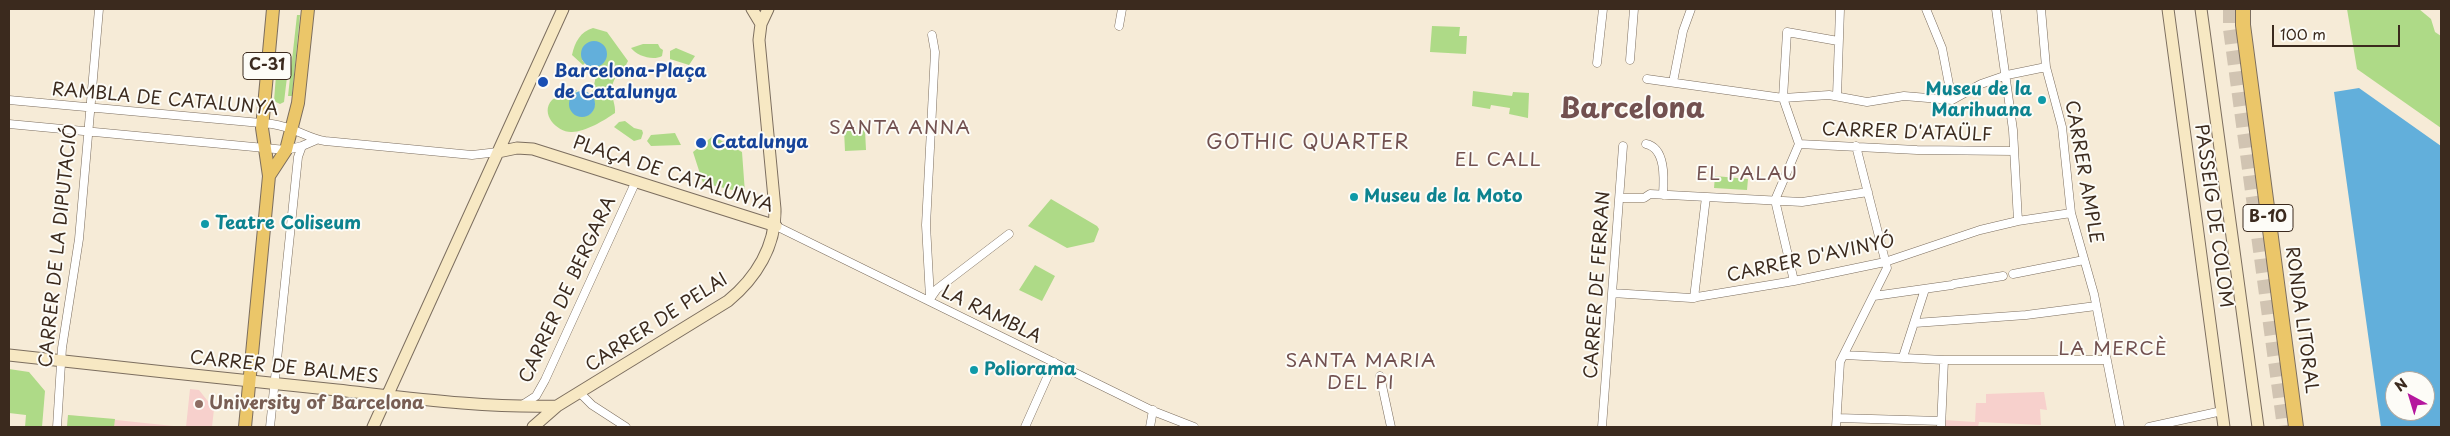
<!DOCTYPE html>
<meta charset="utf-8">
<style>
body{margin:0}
#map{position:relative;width:2450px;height:436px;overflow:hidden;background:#f6ebd7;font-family:"Playpen Sans",sans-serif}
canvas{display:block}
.frame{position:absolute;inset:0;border:10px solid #3b2a1e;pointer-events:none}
.north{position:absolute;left:2385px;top:371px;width:50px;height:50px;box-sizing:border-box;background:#fdfcf7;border:1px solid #afa8a0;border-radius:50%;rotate:321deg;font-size:14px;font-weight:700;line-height:20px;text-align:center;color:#3b2a1e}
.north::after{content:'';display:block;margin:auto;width:18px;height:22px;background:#b5179e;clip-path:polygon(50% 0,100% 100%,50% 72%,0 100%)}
.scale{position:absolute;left:2272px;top:25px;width:128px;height:22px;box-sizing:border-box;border:2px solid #3b2a1e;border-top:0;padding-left:6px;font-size:15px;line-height:18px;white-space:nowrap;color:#3b2a1e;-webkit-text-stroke:4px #fdfcf7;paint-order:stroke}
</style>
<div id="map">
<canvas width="2450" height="436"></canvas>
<div class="frame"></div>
<div class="north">N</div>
<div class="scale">100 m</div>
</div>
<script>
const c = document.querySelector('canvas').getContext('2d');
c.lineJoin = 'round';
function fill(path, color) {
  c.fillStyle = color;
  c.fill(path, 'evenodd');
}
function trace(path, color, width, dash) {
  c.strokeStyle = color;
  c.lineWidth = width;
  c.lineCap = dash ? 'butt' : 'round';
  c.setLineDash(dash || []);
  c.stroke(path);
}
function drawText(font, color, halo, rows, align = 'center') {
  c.font = font + ' "Playpen Sans",sans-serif';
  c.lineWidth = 4;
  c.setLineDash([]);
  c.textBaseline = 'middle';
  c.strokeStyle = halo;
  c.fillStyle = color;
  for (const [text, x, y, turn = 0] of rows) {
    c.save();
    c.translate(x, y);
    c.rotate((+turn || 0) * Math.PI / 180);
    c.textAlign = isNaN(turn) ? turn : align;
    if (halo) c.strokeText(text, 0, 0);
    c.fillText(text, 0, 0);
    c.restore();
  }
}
const built = new Path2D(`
 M190,389L199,390L214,409L212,427H186Z
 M2041,392H2044L2047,410L2040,409L2041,425L1979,422L1978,427H1944V420L1975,422L1976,403H1986V394Z
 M68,415L183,427H67Z`);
const green = new Path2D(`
 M2347,9H2419L2431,19L2435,32L2441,36V128L2357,69Z
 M297,15H300L292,96H288Z
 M1432,26L1460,27L1459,36H1467L1466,54L1430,52Z
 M593,28L607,32L628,61C624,71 613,75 612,88C611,97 616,105 615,113C605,120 585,132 572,132C558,133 539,114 552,100C559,94 568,92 577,90L570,103C571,116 578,116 589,115C596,109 596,101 590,95L593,90L598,66L604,61L582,60L585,63L583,65L572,55C575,42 580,32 593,28Z
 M643,44H658L660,48L663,50L662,56C653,61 637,56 631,48Z
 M676,48L695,56L689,65L670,59V51Z
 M276,75L287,77L284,102L280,104L274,101Z
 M1473,91L1512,96L1513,92L1529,93L1528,118L1509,114L1510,108L1491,105L1490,109L1472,106Z
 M625,121L634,128L642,130L643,133L641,139L634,141L614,127L619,122Z
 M844,130H865L866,150L845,151Z
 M675,133L681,145L651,146L647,141L651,135Z
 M713,136L742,152L745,193L703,183L693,152Z
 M1715,176L1748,179L1747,190L1714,188Z
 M1051,199L1097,226L1099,229L1094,242L1067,248L1028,226Z
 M1035,265L1055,276L1042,301L1019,290Z
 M9,369L29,372L45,391L42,427H25L26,415L9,413Z
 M68,415L115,419L114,427H67Z`);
const water = new Path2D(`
 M581 54a13 13 0 1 1 26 0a13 13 0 1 1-26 0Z
 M2359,88L2441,146V427H2381L2334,92ZM2395,381H2425V411H2395Z
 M569 104a13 13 0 1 1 26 0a13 13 0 1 1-26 0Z`);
const highwayTunnel = new Path2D(`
 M2230,9V29L2284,427`);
const street = new Path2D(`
 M1926,9L1942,48L1952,100
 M1996,9L2013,130L2018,221
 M2041,9L2046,67L2062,127L2071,213L2094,294L2120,427
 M1119,26L1122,9
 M1630,60L1634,9
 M1597,63L1603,9
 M1647,79L1783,98L1829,95L1867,102L1904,96L1952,100L1981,84L2007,75L2046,67
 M1673,82L1683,31L1691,9
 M1837,96L1840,9
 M9,100L272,124C294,127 307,138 325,141L472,155L498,152
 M9,124L286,150L302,146L316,140
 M1646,144C1666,148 1664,179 1663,195
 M1799,144L1917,150L2014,151
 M1620,198H1644L1650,194L1802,202L1868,192
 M1775,200L1799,144L1783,98L1787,32L1838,41
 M1775,200L1794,281
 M776,226L1153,411L1194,427
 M2013,274L2084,260
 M1954,284L2003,276
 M1612,293L1691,298L1794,281L1885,262L1980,230L2018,221L2071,213
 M1874,296L1952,285
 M930,298L926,225L935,52L932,35
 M1694,298L1706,197
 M930,299L937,289L1009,234
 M1915,323L2026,315L2096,306
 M1844,355L1944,360H2106
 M1903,357L1925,289
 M1380,376L1391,427
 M581,394L592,405L626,427
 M522,405L536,396L545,380L636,181
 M1837,418L1941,421
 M57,427L62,348L79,239L99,9
 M270,427L298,157L302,146
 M1025,427L1054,362
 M1150,427L1153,410
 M1602,427L1623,146
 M1836,427L1840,362L1887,268L1856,146
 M1941,427L1944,360
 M2149,427L2222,411`);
const secondary = new Path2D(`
 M2168,9L2224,427
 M2201,9L2258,427
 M761,24L768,9
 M498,152L517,148L533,149L776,226
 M9,355C118,367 228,379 337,390C410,398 484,408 557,406
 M373,427L563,9
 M533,427L557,406L728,301C756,278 776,246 775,209L759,40L761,24L752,9`);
const primary = new Path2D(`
 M269,176L286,150L298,103L308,9
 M245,427L269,176L262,128L273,9`);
const highway = new Path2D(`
 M2243,9V25L2296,427`);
const markers = [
 [543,82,6,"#1a4fb4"],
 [2042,100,5,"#0f9aa8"],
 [701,143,6,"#1a4fb4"],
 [1354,197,5,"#0f9aa8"],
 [205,224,5,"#0f9aa8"],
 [974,370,5,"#0f9aa8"],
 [199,404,5,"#8d6e63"]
];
const shields = [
 [267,66,48],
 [2268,218,50]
];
const shieldNames = [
 ["C-31",267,66],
 ["B-10",2268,218]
];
const transitNames = [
 ["Barcelona-Plaça",554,72],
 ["de Catalunya",554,93],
 ["Catalunya",712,143]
];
const cultureNames = [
 ["Museu de la",2032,90,"right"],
 ["Marihuana",2032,111,"right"],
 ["Museu de la Moto",1364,197],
 ["Teatre Coliseum",215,224],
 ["Poliorama",984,370]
];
const streetNames = [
 ["RAMBLA DE CATALUNYA",165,100,5],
 ["CARRER D'ATAÜLF",1907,133,2],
 ["CARRER AMPLE",2083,172,80],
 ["PLAÇA DE CATALUNYA",673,175,18],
 ["PASSEIG DE COLOM",2213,216,82],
 ["CARRER DE LA DIPUTACIÓ",59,246,-84],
 ["CARRER D'AVINYÓ",1811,259,-12],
 ["CARRER DE FERRAN",1598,285,-86],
 ["CARRER DE BERGARA",568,290,-65],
 ["LA RAMBLA",991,315,26],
 ["RONDA LITORAL",2301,320,82],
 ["CARRER DE PELAI",657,323,-33],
 ["CARRER DE BALMES",284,368,6]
];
const educationNames = [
 ["University of Barcelona",209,404]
];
const neighbourhoodNames = [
 ["SANTA ANNA",900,129],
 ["EL CALL",1498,161],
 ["EL PALAU",1747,175],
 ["LA MERCÈ",2113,350],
 ["SANTA MARIA",1361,362],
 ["DEL PI",1361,384]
];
const quarterNames = [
 ["GOTHIC QUARTER",1308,143]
];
const townNames = [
 ["Barcelona",1632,110]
];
fill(built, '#f7d0cc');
fill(green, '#aeda87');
fill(water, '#62afdb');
trace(highwayTunnel, '#d1c4b2', 14, [14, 7]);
trace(street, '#7c6e5f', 9);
trace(secondary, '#7c6e5f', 13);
trace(primary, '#7c6e5f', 14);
trace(highway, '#7c6e5f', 16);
trace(street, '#fff', 8);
trace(secondary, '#f7e8c3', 11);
trace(primary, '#ebc669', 12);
trace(highway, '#ebc669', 14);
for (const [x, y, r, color] of markers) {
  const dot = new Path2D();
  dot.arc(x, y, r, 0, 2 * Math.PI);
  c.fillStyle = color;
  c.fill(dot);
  trace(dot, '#fdfcf7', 2);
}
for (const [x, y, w] of shields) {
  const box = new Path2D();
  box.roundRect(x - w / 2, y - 13.5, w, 27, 4);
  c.fillStyle = '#fdfcf7';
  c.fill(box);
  trace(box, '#3b2a1e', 1);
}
drawText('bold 16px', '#3b2a1e', null, shieldNames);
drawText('bold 18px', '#164399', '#fdfcf7', transitNames, 'left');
drawText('bold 18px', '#0d838f', '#fdfcf7', cultureNames, 'left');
drawText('18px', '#3b2a1e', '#fdfcf7', streetNames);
drawText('bold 18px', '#785e54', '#fdfcf7', educationNames, 'left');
c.letterSpacing = '1px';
drawText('19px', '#725150', '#fdfcf7', neighbourhoodNames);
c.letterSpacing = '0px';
c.letterSpacing = '1px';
drawText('20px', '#725150', '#fdfcf7', quarterNames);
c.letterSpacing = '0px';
drawText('bold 28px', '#725150', '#fdfcf7', townNames);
</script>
